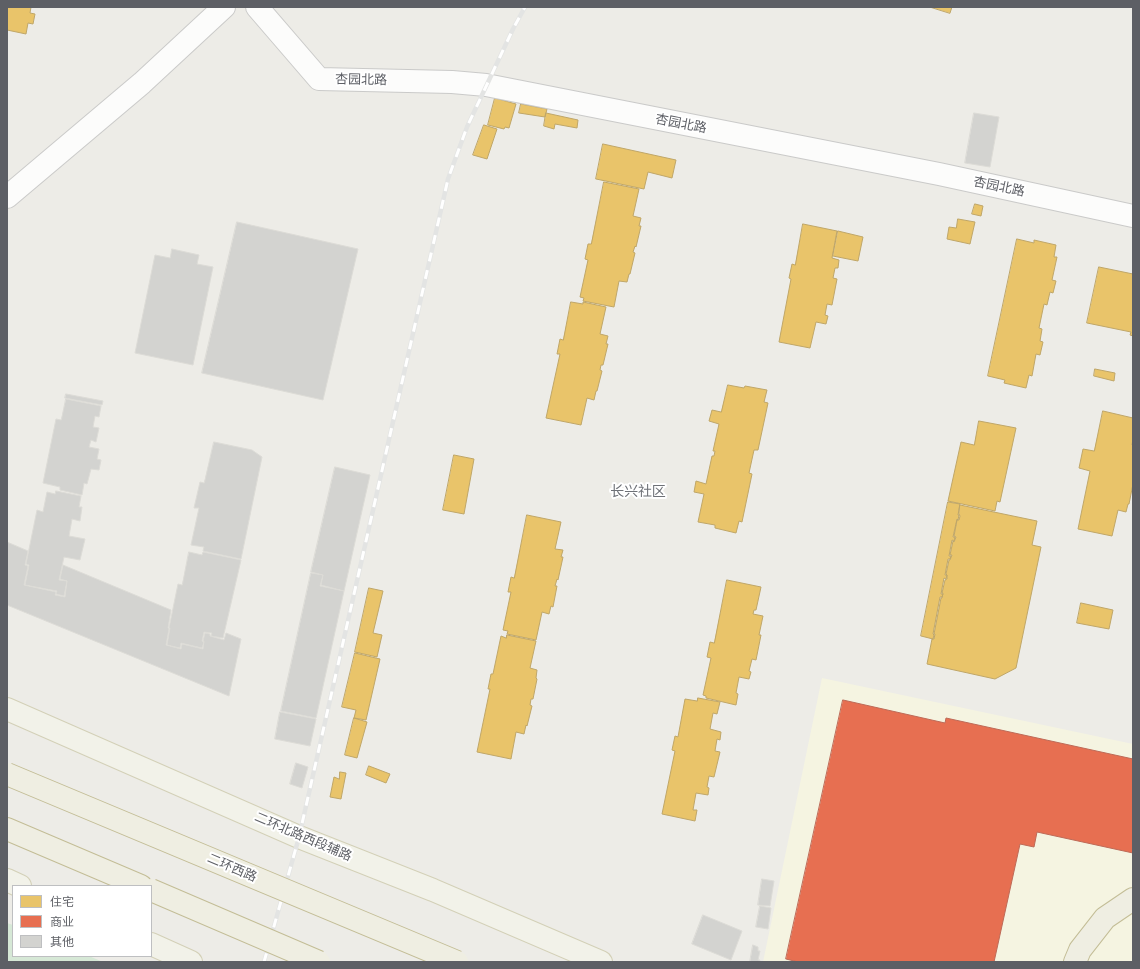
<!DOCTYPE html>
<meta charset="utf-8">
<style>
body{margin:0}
#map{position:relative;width:1140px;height:969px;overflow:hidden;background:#edece7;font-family:"Open Sans","Noto Sans SC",sans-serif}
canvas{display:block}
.frame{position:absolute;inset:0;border:8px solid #5d5f65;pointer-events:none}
.legend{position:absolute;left:12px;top:885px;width:140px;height:72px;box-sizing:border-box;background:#fff;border:1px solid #bebfc1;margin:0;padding:5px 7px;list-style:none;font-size:12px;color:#5d5f65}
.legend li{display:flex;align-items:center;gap:8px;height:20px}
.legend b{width:20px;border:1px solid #bebfc1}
</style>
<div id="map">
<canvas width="1140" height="969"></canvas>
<div class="frame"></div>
<ul class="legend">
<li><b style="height:11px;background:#e9c46a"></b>住宅</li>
<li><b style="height:11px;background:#e76f51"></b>商业</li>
<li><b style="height:11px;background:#d3d3d0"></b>其他</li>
</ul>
</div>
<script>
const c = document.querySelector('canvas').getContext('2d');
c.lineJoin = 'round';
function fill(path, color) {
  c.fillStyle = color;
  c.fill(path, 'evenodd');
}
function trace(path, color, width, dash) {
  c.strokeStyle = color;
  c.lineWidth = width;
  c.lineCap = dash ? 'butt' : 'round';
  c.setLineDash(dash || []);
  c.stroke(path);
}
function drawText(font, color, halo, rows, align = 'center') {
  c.font = font + ' "Open Sans","Noto Sans SC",sans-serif';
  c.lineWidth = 4;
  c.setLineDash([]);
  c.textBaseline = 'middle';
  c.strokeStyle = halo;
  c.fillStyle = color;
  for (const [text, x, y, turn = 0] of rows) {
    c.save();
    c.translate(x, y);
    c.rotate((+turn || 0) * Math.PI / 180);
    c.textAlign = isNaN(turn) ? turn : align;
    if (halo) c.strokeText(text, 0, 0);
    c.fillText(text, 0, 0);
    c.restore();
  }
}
const commercial = new Path2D(`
 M822,678L1133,744V962H763Z`);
const green = new Path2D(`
 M7,923L13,925V956H89L103,962H7Z`);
const homes = new Path2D(`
 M7,7H31L30,13L35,14L33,24L28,23L26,34L7,30Z
 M930,7H952L950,13Z
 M495,98L516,104L509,128L505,127L504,129L488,125Z
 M521,104L547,109L545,117L519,113Z
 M546,113L578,120L577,128L555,124L554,129L544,126Z
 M484,125L497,129L487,159L473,155Z
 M603,144L676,160L672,178L648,172L644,189L596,179Z
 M604,182L639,189L633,216L641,218L639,226H641L636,247L635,246L633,252L635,253L630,274H629L627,282L619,281L614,307L583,301L584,298L580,297L588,260L585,259L588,244H591Z
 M975,204L983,206L981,216L972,214Z
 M958,219L975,222L970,244L947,239L949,227L956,228Z
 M803,224L837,231L832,258L839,260L838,268H835L833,278L837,279L832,305L827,304L825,315L828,316L826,324L816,322L810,348L779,342L791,279L789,278L792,264L795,265Z
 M838,231L863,237L858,261L833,256Z
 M1017,239L1034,243V240L1056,245L1054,257H1057L1052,280L1056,281L1053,293L1050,292L1047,305L1044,304L1039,328L1042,329L1040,341L1043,342L1040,355L1036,354L1032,376L1029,375L1026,388L1004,383L1005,380L988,376Z
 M1099,267L1133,274V336L1130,335L1131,332L1087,323Z
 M571,302L583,304V302L606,307L600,334L608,336L606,344H608L603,365H601L600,370L602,371L597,391H596L594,400L587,398L581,425L546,418L560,354H557L560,339L563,340Z
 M1095,369L1115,373L1114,381L1094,376Z
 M728,385L744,388L745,386L767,390L764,402L768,403L758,450H754L749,473L752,474L742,522L739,521L736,533L715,528V525L698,522L704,494L694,492L696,481L706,484L712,456H714L715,451H713L719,424L709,421L712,410L721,412Z
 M1103,411L1133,418V439L1132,445H1133V484L1129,504H1128L1126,512L1118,510L1112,536L1078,529L1090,471L1079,468L1083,449L1094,451Z
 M979,421L1016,428L1000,502L997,501L995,511L948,501L961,442L974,445Z
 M454,455L474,459L464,514L443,510Z
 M948,502L960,504L958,515H959L958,520L957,519L953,537H955L954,541L952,540L949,556H951L950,559H948L945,575H947L946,579L944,578L941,594H943L942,597H940L933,634L934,635L933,639L921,636Z
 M960,505L1037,521L1032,545L1041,547L1016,668L995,679L927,664L932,639H934L935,634H934L941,598H942L943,593H942L945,580L947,579V575L946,574L949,560H950L952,555H950L953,541L954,542L956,537L954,536L957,520H959L960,516L959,514Z
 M527,515L561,522L555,549L563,550L561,557H563L558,580L557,579L555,586H557L553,607L551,606L549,614L542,612L536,640L507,634L508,631L503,630L511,592H508L511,577L514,578Z
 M727,580L761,587L756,610H754L753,614L763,616L759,635H761L756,660L752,659L749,671L751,672L749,679L739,677L736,693L738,694L736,705L706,698V696L703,695L711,658L707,657L710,642L714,643Z
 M369,588L383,591L373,633L382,635L377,657L355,652Z
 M1081,603L1113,610L1109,629L1077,623Z
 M507,635L536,641L530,668L537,670L536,678L537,679L533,699H531L530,705L532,706L527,726L526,725L524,734L516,732L511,759L477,752L490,689H488L491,674H493L501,636L506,638Z
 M355,653L380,659L366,720L354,718L356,710L342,707Z
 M698,698L720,702L717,714L713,713L710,729L721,732L720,740L717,739L715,751L720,752L714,777L709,776L707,787L709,788L708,795L696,793L693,810H697L695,821L662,814L675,751L672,750L675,736L678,737L685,699L697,701Z
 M354,718L367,722L357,758L345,755Z
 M369,766L390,774L386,783L366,775Z
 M340,772L346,773L341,799L330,797L334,777L339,779Z`);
const shops = new Path2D(`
 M843,700L945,723L946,718L1133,759V853L1037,832L1034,847L1020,844L994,962H798L786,959Z`);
const building = new Path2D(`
 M974,113L999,117L990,167L965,163Z
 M237,222L358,249L323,400L202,373Z
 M172,249L199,255L197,264L213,267L193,365L135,353L155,255L170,258Z
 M66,394L103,401L102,405L65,398Z
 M66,399L101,406L99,417L95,416L93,427L99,428L96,442L91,440L89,447L99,449L97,459L101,460L99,470L91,469L87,484L84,483L82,495L60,490V487L43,483L56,419L61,420Z
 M214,442L252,450L262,457L241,559L203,551L204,547L191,545L199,508H194L200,482L204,483Z
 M335,467L370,475L344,591L321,585L323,575L311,572Z
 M56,491L81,496L79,507H82L80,521L72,519L69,536L85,539L80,560L64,557L59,580L67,581L64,596L56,594L57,591L25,585L29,565L26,564L37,510L43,512L47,492L55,494Z
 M7,542L28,551L25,565L28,566L24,585L56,592L55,595L65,597L67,581L60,579L63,565L171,610L168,628L169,629L166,645L181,649L182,644L203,649L204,641H203L205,633L210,634V636L224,640L226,633L241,639L229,696L7,605Z
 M189,552L202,555L203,552L241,560L223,638L211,636L212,633L204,632L202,641L204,642L202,648L181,643L180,648L167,645L170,628H169L178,584L182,585Z
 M311,573L323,575L320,586L344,591L316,718L281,711Z
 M280,712L316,719L310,746L275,739Z
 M296,763L308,767L302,788L290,784Z
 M762,879L774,881L770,906L758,905Z
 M760,906L771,908L768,929L756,927Z
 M703,915L742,931L731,960L692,944Z
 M753,945L758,947V951H760L758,960H760L759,962H750Z`);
const minor = new Path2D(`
 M257,7L319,79L452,82L486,85L939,174L1133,216
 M7,197L142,83L224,7`);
const major = new Path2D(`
 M7,709L299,837L433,890L601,962
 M7,880L20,886
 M151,944L191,962`);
const highway = new Path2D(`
 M7,829L141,886
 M1075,962L1080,950L1105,918L1133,899`);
const rail = new Path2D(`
 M264,962L299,837L448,179L467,127L513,29L525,7`);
const highwayBridge = new Path2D(`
 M7,774L457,962
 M151,890L319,962`);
const streetNames = [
 ["杏园北路",361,80,1],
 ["杏园北路",681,124,11],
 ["杏园北路",999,187,12],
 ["二环北路西段辅路",303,837,23],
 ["二环西路",232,868,23]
];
const neighbourhoodNames = [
 ["长兴社区",638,492]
];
fill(commercial, '#f5f4e1');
fill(green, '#d6e8d6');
fill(homes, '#e9c46a');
trace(homes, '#bfa668', 1);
fill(shops, '#e76f51');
trace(shops, '#be6a57', 1);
fill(building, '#d3d3d0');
trace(building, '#dcdbd6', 1);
trace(minor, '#cacac9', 24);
trace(major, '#d3d0b7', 24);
trace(highway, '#c3bd96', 24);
trace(minor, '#fcfcfb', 22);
trace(major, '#f2f2e9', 22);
trace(highway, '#efeee2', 22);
trace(rail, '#e3e4e3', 4.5);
trace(rail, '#fff', 3, [9]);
trace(highwayBridge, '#c3bd96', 24, []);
trace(highwayBridge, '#efeee2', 22);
drawText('13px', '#5d5f65', '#fff', streetNames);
drawText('14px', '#6e7177', '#fff', neighbourhoodNames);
</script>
